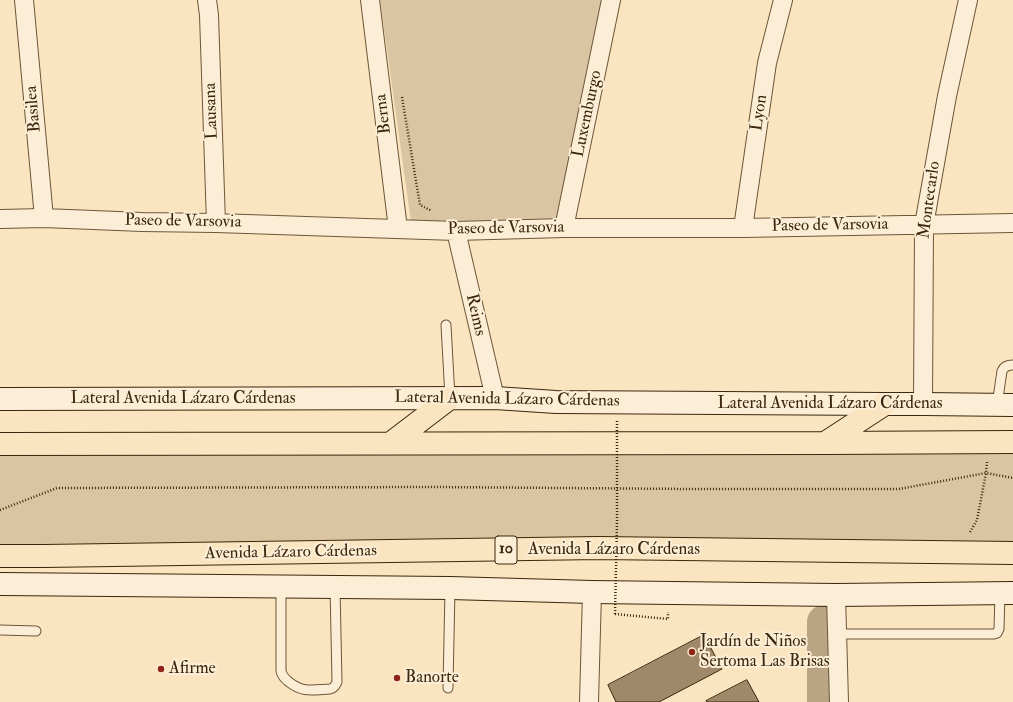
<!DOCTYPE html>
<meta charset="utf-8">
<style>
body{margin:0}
canvas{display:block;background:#fae5c0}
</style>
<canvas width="1013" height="702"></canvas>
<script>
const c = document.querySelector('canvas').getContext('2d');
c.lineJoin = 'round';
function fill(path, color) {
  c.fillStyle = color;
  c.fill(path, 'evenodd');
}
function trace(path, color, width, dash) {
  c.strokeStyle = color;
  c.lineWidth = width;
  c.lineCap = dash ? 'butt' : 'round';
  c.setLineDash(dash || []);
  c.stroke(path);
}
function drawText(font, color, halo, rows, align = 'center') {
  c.font = font + ' "IM FELL Double Pica",serif';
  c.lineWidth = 4;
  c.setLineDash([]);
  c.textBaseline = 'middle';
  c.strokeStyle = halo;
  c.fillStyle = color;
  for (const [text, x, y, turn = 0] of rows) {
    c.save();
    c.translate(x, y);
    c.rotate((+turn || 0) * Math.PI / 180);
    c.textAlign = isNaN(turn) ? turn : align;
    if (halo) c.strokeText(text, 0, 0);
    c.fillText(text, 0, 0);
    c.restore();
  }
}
const green = new Path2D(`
 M380,0H605L559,222H411Z
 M1013,443V554L0,556V444Z`);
const river = new Path2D(`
 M824,702V622`);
const building = new Path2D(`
 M704,635L722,669L659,702H616L608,685Z
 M747,680L759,702H707L706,701Z`);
const path = new Path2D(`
 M402,97L420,205L432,211
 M0,510L57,488L433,487L692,489H899L986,473L1013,478
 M970,532L977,520L986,473L987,462
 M615,614L668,619V612`);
const service = new Path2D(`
 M446,325L450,398
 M997,405L1002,371C1004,366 1008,365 1013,365
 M281,586V671C282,676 285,679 289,682C303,693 312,690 330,689C334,688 335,686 337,682L335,587
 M0,630L36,631
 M837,634H994L997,633L999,629L1000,593
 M448,688L450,588`);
const minor = new Path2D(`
 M24,0L44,218
 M207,0L209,15L216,223
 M370,0L398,229
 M0,219L44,218L142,222L216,223L456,231L564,228H743L1013,223
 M564,228L611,0
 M743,228L767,63L783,0
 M456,231L495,398
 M923,404L924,225L947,96L968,0
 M836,595L839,702
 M589,702L592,592`);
const secondary = new Path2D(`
 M0,399L495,398L556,402L885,404H923L1013,405
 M0,584L450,588L592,592L836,595L1013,593`);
const trunk = new Path2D(`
 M391,443L450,398
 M825,443L885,404
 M0,444L825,443L1013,442
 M0,556H44L599,548L1013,553`);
const pathBridge = new Path2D(`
 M615,614L617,522V421`);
const markers = [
 [692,652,4,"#8f2418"],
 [161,669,4,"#8f2418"],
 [397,678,4,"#8f2418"]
];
const shields = [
 [506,550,22]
];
const shieldNames = [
 ["10",506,550]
];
const streetNames = [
 ["Basilea",34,109,-95],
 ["Lausana",212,111,-92],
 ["Lyon",760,113,-82],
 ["Berna",384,114,-97],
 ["Luxemburgo",588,114,-78],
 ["Montecarlo",930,200,-82],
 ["Paseo de Varsovia",183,222,1],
 ["Paseo de Varsovia",830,226,-1],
 ["Paseo de Varsovia",506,229,-1],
 ["Reims",475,315,77],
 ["Lateral Avenida Lázaro Cárdenas",183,399],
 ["Lateral Avenida Lázaro Cárdenas",507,400,1],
 ["Lateral Avenida Lázaro Cárdenas",830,404],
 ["Avenida Lázaro Cárdenas",614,550],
 ["Avenida Lázaro Cárdenas",291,553,-1]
];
const poiNames = [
 ["Jardín de Niños",700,642],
 ["Sertoma Las Brisas",700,662],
 ["Afirme",169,669],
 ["Banorte",405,678]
];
fill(green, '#dac5a2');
trace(river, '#b9a483', 34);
fill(building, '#9f896a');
trace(building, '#3c260d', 1);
trace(service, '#6c563a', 11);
trace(minor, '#6c563a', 20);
trace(secondary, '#3c260d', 24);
trace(trunk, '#3c260d', 24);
trace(path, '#3c260d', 2.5, [1, 2]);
trace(service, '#fceed6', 9);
trace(minor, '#fceed6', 18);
trace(secondary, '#fceed6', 22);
trace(trunk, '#fae5c0', 22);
trace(pathBridge, '#3c260d', 2.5, [1, 2]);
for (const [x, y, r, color] of markers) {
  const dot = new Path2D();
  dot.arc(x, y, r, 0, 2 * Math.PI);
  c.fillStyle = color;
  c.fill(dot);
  trace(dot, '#fceed6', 1.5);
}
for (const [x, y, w] of shields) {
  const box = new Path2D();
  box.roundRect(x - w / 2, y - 14, w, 28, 3);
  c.fillStyle = '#fceed6';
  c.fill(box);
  trace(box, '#3c260d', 1);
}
drawText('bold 16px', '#3c260d', null, shieldNames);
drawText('17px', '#3c260d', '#fceed6', streetNames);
drawText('17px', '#3c260d', '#fceed6', poiNames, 'left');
</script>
